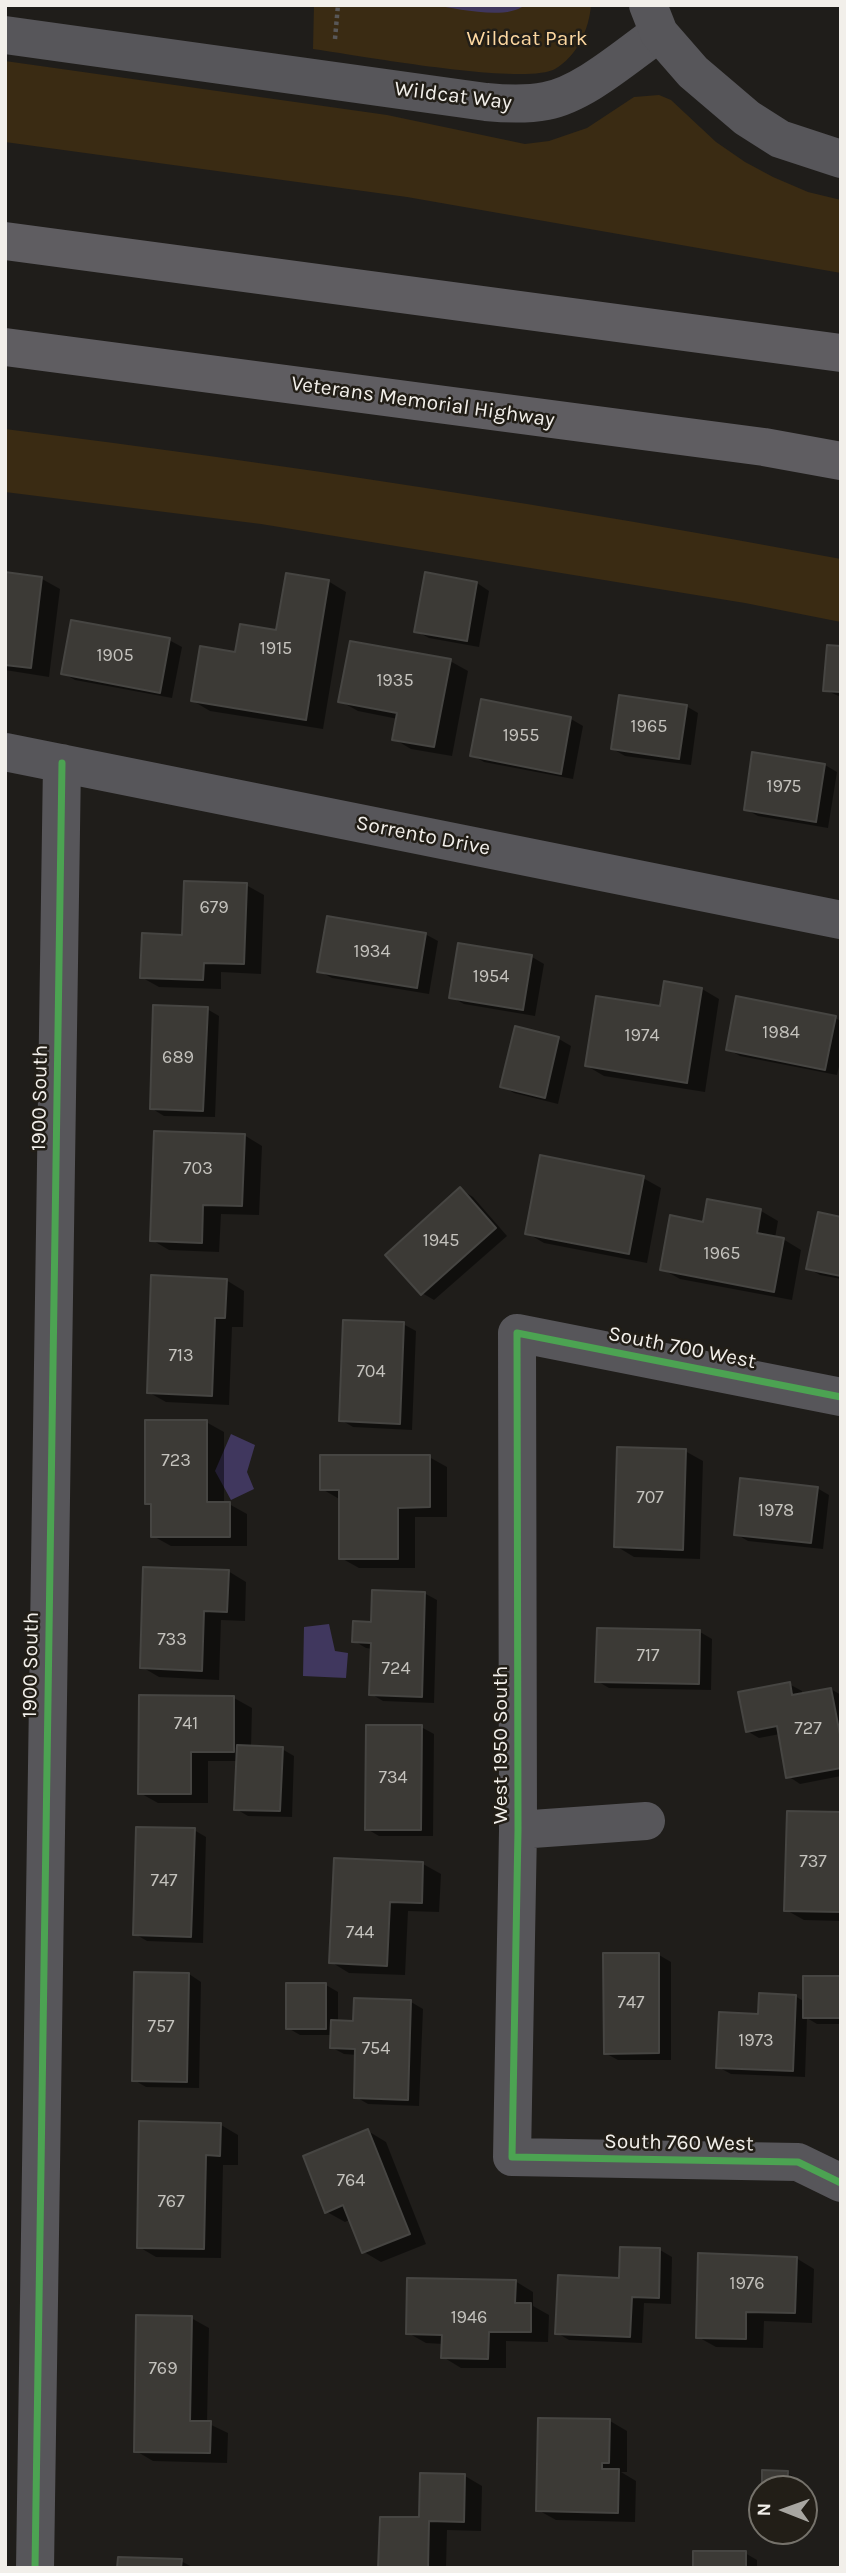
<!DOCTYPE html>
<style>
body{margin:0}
#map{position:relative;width:846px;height:2573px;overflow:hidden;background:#1f1d1a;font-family:Karla,sans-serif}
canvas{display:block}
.frame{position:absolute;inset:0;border:7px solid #f2efea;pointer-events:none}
.north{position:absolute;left:748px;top:2475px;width:70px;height:70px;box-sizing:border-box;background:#221e17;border:2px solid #75726b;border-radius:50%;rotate:271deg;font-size:19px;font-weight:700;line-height:28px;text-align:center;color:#f2efea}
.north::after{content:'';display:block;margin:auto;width:24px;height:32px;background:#a8a6a1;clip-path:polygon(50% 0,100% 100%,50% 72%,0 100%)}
</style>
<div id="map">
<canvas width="846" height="2573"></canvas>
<div class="frame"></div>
<div class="north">N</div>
</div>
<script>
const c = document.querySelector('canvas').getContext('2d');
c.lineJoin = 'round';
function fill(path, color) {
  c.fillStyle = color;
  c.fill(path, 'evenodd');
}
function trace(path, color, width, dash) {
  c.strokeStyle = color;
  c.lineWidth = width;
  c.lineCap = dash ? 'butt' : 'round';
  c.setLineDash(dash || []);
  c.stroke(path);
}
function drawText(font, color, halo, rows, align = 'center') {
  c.font = font + ' Karla,sans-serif';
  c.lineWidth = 5;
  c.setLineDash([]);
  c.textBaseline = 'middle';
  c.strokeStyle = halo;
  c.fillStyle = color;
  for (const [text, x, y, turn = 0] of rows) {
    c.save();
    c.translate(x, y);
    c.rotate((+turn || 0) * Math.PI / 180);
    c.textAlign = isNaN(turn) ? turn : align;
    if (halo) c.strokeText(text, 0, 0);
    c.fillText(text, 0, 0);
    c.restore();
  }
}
const green = new Path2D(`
 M314,5H591C589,30 577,56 555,69C524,86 357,55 313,49Z
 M5,61L387,115L525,144L549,141L587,128L634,97L659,95L671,100L716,142L745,162L773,177L808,192L841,200V273L407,197L5,142Z
 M5,429C285,464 564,507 841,559V622L745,603L261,524L5,492Z`);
const water = new Path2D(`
 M432,5H525C505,21 457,8 432,5Z
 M231,1434L255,1445L247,1472L254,1489L231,1500L215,1471Z
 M329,1624L335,1651L348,1653L346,1678L303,1676L304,1627Z`);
const shadow = new Path2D(`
 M5,574L42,579L60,589L49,677L5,670Z
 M427,574L477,583L489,591L479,647L429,638L416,631Z
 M328,581L346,592L323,729L210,711L193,701L236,654L278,632Z
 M169,640L182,647L172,698L75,680L63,673Z
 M841,648V697L825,690Z
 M450,661L468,671L452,756L411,749L394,739L398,719L358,711L340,701Z
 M686,706L698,713L691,765L625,756L613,749Z
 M571,719L583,726L573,779L484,762L472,755Z
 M825,765L837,772L828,828L758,816L745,809Z
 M246,885L264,895L261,974L221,972V989L159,987L141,977L183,937Z
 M425,934L438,941L429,994L332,978L319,971Z
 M532,957L544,964L535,1016L464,1004L451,997Z
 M702,989L719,999L705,1092L604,1076L587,1066L661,1008Z
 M207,1009L219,1016L215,1117L164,1116L151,1108Z
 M835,1018L841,1021V1058L837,1075L740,1056L728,1049Z
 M516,1029L559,1039L571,1046L558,1104L514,1093L502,1086Z
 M244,1135L262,1146L259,1215L221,1214L219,1252L169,1250L152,1240Z
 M643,1178L661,1188L647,1263L544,1243L527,1233Z
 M461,1190L473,1197L507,1236L434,1300L422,1293Z
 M761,1211L778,1221L775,1238L783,1239L801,1250L792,1300L680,1279L662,1269L704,1224Z
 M841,1218V1279L820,1275L808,1268Z
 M226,1280L244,1291L243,1327H232L229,1405L166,1402L148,1392Z
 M403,1324L416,1331L412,1430L353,1427L341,1420Z
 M206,1422L224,1432V1504H229L247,1514V1546H171L153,1536V1507L146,1503Z
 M685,1451L703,1461L700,1559L634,1557L616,1546Z
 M429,1457L447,1467V1517H415V1568H359L341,1558V1500L322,1489Z
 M817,1488L829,1495L823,1549L748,1541L736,1534Z
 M228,1571L246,1582L245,1621L221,1620L219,1680L159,1677L142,1667Z
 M424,1593L437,1600L434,1703L383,1701L371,1694L373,1649L366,1648L354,1641L373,1623Z
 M700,1632L712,1639L711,1690L609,1688L597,1681Z
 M789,1684L802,1691V1695L831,1689L841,1695V1776L800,1784L788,1776L780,1734L759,1738L747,1731Z
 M234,1698L252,1708L251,1748L282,1749L294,1756L292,1817L248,1816L236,1809L238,1761H208V1803H158L140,1793Z
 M421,1727L434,1734L433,1836H379L367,1829Z
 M841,1814V1921L804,1920L786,1910Z
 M194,1830L206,1837L203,1943L147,1941L135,1934Z
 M423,1864L441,1874L439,1912L408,1911L405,1975L349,1973L331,1962Z
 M659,1955L671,1962V2060H618L605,2053Z
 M189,1974L201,1982L199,2088L146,2087L134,2080Z
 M841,1978V2024H817L807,2018L805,2077L731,2074L718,2067L760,2016L795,1996L805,2002Z
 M326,1985L338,1992V2022L354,2023L411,2002L423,2009L419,2106L368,2104L356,2097L357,2055L344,2054L331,2047L332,2035H300L288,2028Z
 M221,2125L238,2135V2165H223L221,2258L156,2257L139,2247Z
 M368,2131L386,2142L426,2244L381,2262L364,2252L351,2219L345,2222L327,2212Z
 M660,2250L672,2257L671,2304L644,2303L642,2343L569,2340L557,2333Z
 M796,2258L814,2269L812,2323L764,2321L763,2348L716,2347L698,2337Z
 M515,2281L533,2292V2306L549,2315L548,2342L506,2341V2368H461L443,2357V2344L426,2343L408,2333Z
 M191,2318L209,2328L207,2423L228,2433L227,2463L153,2461L136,2451Z
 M610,2421L627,2431V2472H621L636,2481L635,2522L556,2520L538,2510Z
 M787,2473L793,2476V2489H763Z
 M465,2476L482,2486L481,2531L447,2530L446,2568H380L421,2519Z
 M745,2553L757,2560V2568H695Z
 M181,2561L194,2568H119Z`);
const building = new Path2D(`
 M5,572L42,577L31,668L5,665Z
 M425,572L477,582L467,641L414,632Z
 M286,573L329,580L306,720L191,701L200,646L235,652L240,624L276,630Z
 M71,620L170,638L160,693L61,674Z
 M350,641L451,659L434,747L392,740L397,713L338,702Z
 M827,645L841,646V692L823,691Z
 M619,695L687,705L679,759L611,749Z
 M481,699L571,717L561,774L470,756Z
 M752,752L825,764L816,822L744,810Z
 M184,881L247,883L244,964L204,963L203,980L140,978L142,933L182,935Z
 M327,916L426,933L417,988L317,972Z
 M458,943L532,955L523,1010L449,998Z
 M664,981L702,988L687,1083L585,1066L596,996L660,1006Z
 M736,996L836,1016L825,1070L726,1050Z
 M153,1005L208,1007L203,1111L150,1109Z
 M515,1026L559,1037L545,1098L500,1087Z
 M154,1131L245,1134L242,1206L203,1205L202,1243L150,1241Z
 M540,1155L644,1176L629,1254L525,1234Z
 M460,1187L496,1228L421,1295L385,1255Z
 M707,1199L761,1209L757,1233L784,1238L774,1292L660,1270L670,1215L703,1222Z
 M818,1212L841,1217V1276L806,1269Z
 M151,1275L227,1279L225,1318H215L212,1396L147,1393Z
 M343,1320L404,1322L400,1424L339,1421Z
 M145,1420H207V1502H230V1537H151V1504H145Z
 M617,1447L686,1449L683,1550L614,1547Z
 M320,1455H430V1507L398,1508V1559H339V1490H320Z
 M740,1478L818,1487L811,1543L734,1535Z
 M143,1567L229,1570L227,1612L204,1611L202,1671L140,1668Z
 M372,1590L425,1592L422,1697L369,1695L371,1643L352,1642L353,1621L371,1622Z
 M597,1628L700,1630L699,1684L595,1682Z
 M790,1682L792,1695L831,1688L841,1740V1768L786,1778L777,1726L746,1732L738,1692Z
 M139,1695L234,1696V1752H191V1794H138Z
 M366,1725H422L421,1830H365Z
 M237,1745L283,1747L280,1811L234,1810Z
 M787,1811L841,1812V1912L784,1911Z
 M136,1827L195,1828L191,1937L133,1935Z
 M334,1858L423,1862L422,1903L390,1902L387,1966L329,1963Z
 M603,1953H659V2053L604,2054Z
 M134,1972L189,1973L187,2082L132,2081Z
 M803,1976H841V2018H803Z
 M286,1983H326V2029H286Z
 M759,1993L796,1995L793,2071L716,2068L719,2012L758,2014Z
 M354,1998L411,2000L408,2100L354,2098L355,2049L330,2048L331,2020L353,2021Z
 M139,2121L221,2123L220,2156L206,2155L204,2249L137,2248Z
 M368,2129L410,2234L362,2253L343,2205L325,2213L303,2156Z
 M620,2247L660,2248L659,2298L632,2297L630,2337L555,2334L558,2275L619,2278Z
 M698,2253L797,2257L795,2313L746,2312V2339L696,2338Z
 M407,2278L516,2280L515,2303H531V2332H489L488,2359L441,2358L442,2335L406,2334Z
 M136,2315L192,2316L190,2421H211L210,2453L134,2452Z
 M538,2418L610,2419L609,2463H602V2469H619L618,2513L536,2511Z
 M762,2470L788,2471L787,2489H762V2511Z
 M420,2473L465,2474L464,2522L429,2521L428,2568H378L380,2517H419Z
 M693,2551H746V2568H693Z
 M118,2557L182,2559L181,2568H117Z`);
const path = new Path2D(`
 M335,39L338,5`);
const minor = new Path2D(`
 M5,35L486,102C506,104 526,105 546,101C584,94 627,55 659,33
 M5,752L841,920
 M841,1397L517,1333L518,1830L512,2157L798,2162L841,2183
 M518,1830L646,1821
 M35,2568L62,763`);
const tertiary = new Path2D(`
 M648,5L659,33L693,72L747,118L780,139L841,159`);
const motorway = new Path2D(`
 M5,241L841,353
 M5,347L764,447L841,461`);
const cycleway = new Path2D(`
 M841,1397L517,1333L518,1830L512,2157L798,2162L841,2183
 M35,2568L62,763`);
const numberNames = [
 ["1915",276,649],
 ["1905",115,656],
 ["1935",395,681],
 ["1965",649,727],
 ["1955",521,736],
 ["1975",784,787],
 ["679",214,908],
 ["1934",372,952],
 ["1954",491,977],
 ["1984",781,1033],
 ["1974",642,1036],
 ["689",178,1058],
 ["703",198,1169],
 ["1945",441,1241],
 ["1965",722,1254],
 ["713",181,1356],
 ["704",371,1372],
 ["723",176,1461],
 ["707",650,1498],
 ["1978",776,1511],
 ["733",172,1640],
 ["717",648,1656],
 ["724",396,1669],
 ["741",186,1724],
 ["727",808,1729],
 ["734",393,1778],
 ["737",813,1862],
 ["747",164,1881],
 ["744",360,1933],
 ["747",631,2003],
 ["757",161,2027],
 ["1973",756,2041],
 ["754",376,2049],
 ["764",351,2181],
 ["767",171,2202],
 ["1976",747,2284],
 ["1946",469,2318],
 ["769",163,2369]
];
const parkNames = [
 ["Wildcat Park",527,39]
];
const streetNames = [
 ["Wildcat Way",453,96,7],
 ["Veterans Memorial Highway",423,402,8],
 ["Sorrento Drive",423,836,11],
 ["1900 South",40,1098,-89],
 ["South 700 West",682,1348,11],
 ["1900 South",31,1665,-89],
 ["West 1950 South",501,1745,-90],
 ["South 760 West",679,2143,1]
];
fill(green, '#3a2b13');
fill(water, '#40375e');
fill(shadow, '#0007');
fill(building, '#3c3a36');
trace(building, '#464542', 2);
trace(path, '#585758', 4.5, [3.5, 3.5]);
trace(minor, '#57565a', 38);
trace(tertiary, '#57565a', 38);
trace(motorway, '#5f5d61', 38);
trace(cycleway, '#4ca352', 7);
drawText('18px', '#c4c2bd', null, numberNames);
drawText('21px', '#fdd8a1', '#221e17', parkNames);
drawText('21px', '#f2efea', '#221e17', streetNames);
</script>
